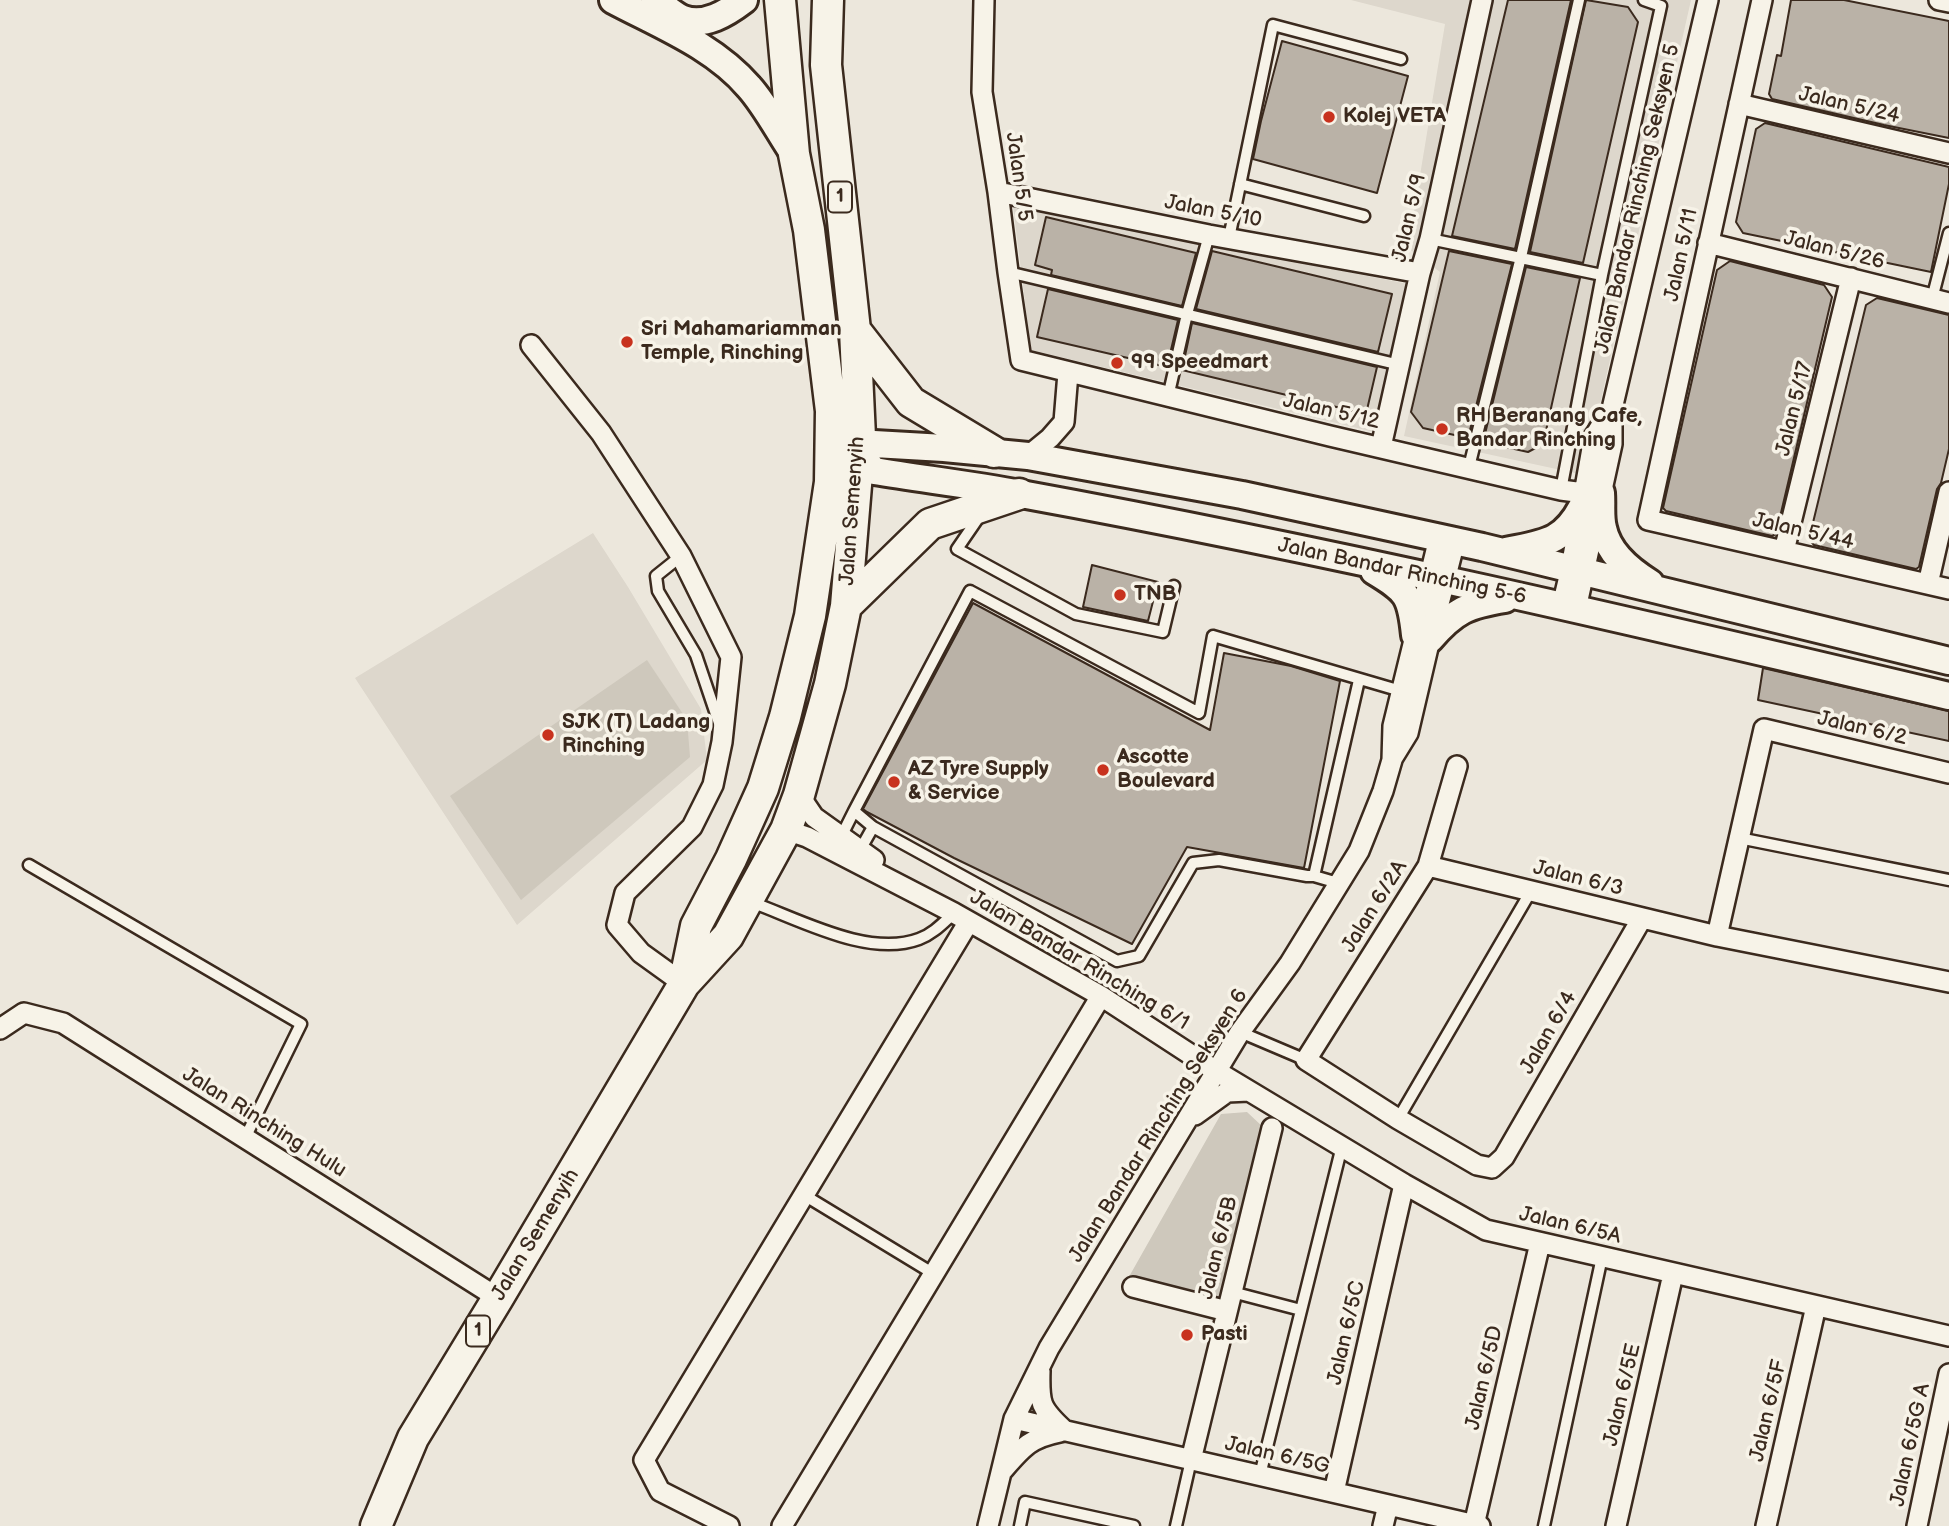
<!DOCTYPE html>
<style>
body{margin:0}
canvas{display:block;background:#ece7dc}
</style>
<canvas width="1949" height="1526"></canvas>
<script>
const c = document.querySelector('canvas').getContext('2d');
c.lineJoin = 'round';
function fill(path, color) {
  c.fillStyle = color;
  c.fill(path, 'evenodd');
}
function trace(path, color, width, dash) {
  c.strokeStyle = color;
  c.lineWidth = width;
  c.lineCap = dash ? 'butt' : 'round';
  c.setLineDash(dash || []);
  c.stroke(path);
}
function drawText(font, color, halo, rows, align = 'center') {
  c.font = font + ' "Balsamiq Sans",sans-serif';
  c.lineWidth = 7;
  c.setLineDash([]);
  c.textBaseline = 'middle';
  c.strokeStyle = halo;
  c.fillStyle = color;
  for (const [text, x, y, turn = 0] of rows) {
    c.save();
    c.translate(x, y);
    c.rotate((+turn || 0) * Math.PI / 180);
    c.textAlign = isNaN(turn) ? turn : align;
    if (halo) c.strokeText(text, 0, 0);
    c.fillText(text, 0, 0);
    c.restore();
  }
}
const built = new Path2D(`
 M1351,0H1691L1584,475L1404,436L1440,272L1408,248L1445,24Z
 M1013,206L1408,284L1374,432L1031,350Z
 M593,533L628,587L701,709L707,760L517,925L355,678Z`);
const green = new Path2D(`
 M647,660L687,720L690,757L521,900L450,796Z
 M1247,1112L1263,1127L1222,1305L1126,1282L1221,1114Z`);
const building = new Path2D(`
 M1508,0H1571L1515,249L1452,236Z
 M1586,0L1628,7L1638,22L1583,263L1530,252Z
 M1791,0H1844L1949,21V138L1884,125L1772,99L1769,94L1777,55L1781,56Z
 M1282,41L1408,76L1377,193L1253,159L1261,121Z
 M1765,123L1949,167V184L1931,272L1743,233L1736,222L1756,129Z
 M1046,217L1196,253L1182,306L1051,275L1052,270L1035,265Z
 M1212,251L1392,294L1378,352L1196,309Z
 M1449,251L1512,264L1468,438L1423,428L1411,412Z
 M1730,261L1824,285L1832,297L1776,534L1772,536L1666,511L1663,508L1717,270Z
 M1526,267L1580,278L1543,444L1528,452L1483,442Z
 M1048,289L1178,320L1167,367L1037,337Z
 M1877,298L1949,315V449L1941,483L1937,489L1919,567L1916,569L1814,545L1809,539L1866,305Z
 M1192,323L1377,367L1366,414L1182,370Z
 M1092,565L1158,582L1148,621L1083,607Z
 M973,603L1210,730L1224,653L1291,666L1340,681L1304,868L1187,847L1132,944L954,858L867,812L863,809Z
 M1763,668L1949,711V741L1758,700Z`);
const lane = new Path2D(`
 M1240,184L1364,216
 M1229,238L1273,25L1401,59
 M1430,239L1602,275
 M1008,272L1400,365
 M1932,299L1949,233
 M1168,397L1187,314L1209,235
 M1469,467L1521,257L1579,0
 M1561,490L1602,275L1661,6L1644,0
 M981,514L957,549L1076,614L1163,632L1174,586
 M681,556L656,576L658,591L696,655L720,726
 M841,837L854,811
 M1739,838L1949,880
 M860,850L873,827
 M29,865L301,1024L245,1138
 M1314,876L1359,680
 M1338,883L1314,876H1307L1219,860L1193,863L1139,956L1117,961L873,827L854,811L970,591L1199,713L1213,636L1401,691
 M751,902C799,919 868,958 919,939C933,934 943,923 954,913
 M1240,1032L1306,1060
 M1398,1119L1531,891
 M804,1195L934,1274
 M1232,1292L1301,1310
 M1260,1475L1342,1146
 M1020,1526L1025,1502L1134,1526
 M1176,1526L1191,1460
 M1544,1526L1602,1257`);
const street = new Path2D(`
 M984,0L982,92L998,192L1008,272L1021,360L1330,436L1561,490L1584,493
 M1762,0L1648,520L1949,589
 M1939,0L1949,2
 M1739,104L1949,153
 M998,192L1209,235L1420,273
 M1708,243L1949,303
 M531,345L601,433L681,556L731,657L722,742L713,785L692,827L625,893L617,925L641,953L684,984
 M1381,447L1420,273L1430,239L1482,0
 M1028,456L1050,438L1064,422L1068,373
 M1784,551L1851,278
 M1928,584L1949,492
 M1562,606L1571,568L1594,437L1611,410
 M1576,609L1612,444V409L1708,0
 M1392,759L1408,733L1430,639L1455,541
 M1457,766L1428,866L1306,1060L1398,1119L1477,1165L1492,1168L1504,1157L1642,918
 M799,795L814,817L874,860
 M786,830L807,837L954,913L1101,996L1216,1071L1404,1184L1486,1230L1949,1336
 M1428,866L1717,936L1949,982
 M1717,936L1764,729L1949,773
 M0,1029L24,1013L63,1023L498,1298
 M1195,1115L1227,1092L1249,1091
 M1133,1287L1227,1311
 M1040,1371C1039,1403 1040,1408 1064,1430
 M1014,1419L1480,1526
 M1191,1460L1272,1128
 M1003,1470C1023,1447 1030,1438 1060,1432
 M1334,1492L1404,1184
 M1474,1525L1540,1243
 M729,1526L660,1491L644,1460L968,923
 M782,1526L1101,996
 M988,1526L1014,1419L1049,1348L1240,1032L1290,963L1359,851L1383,791L1392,760L1393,726L1439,538
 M1383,1526L1388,1505
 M1616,1526L1673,1274
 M1766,1526L1816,1306
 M1917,1526L1949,1374`);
const secondary = new Path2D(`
 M613,0C660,25 714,46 749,87C766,106 779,132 794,154
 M655,0C664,6 673,15 683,19C705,27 727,13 744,0
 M851,442L859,455L874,471C923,479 972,485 1021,494C1333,551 1641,623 1949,696
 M846,467L859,455L874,444L944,448L1028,456L1242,495L1482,547L1949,661
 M1601,493C1602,504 1600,517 1603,528C1608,553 1629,570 1650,583
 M1506,551C1544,543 1563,543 1582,507
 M1374,571C1407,591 1411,595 1415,635
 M1430,639C1455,610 1468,605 1505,599`);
const primary = new Path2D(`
 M855,330L911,402L994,452
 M846,606L930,524L1019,494
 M684,984L696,926L731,859L763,788L785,717L810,616L830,482L831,411L809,230L794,154L780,0
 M376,1526L413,1438L498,1298L684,984L728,936L786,830L799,795L830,684L846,606L860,437L855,330L826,65L828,0`);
const markers = [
 [1329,117,7,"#c8321e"],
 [627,342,7,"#c8321e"],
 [1117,363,7,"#c8321e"],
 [1442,429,7,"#c8321e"],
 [1120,595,7,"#c8321e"],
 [548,735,7,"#c8321e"],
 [1103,770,7,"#c8321e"],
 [894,782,7,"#c8321e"],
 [1187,1335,7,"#c8321e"]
];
const shields = [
 [840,197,24],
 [478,1331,24]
];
const shieldNames = [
 ["1",840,197],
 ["1",478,1331]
];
const streetNames = [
 ["Jalan 5/24",1849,106,13],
 ["Jalan 5/5",1018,177,82],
 ["Jalan Bandar Rinching Seksyen 5",1638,199,-77],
 ["Jalan 5/10",1213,212,11],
 ["Jalan 5/9",1410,218,-77],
 ["Jalan 5/26",1834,251,14],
 ["Jalan 5/11",1682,255,-78],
 ["Jalan 5/17",1795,409,-76],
 ["Jalan 5/12",1331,412,13],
 ["Jalan Semenyih",853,511,-86],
 ["Jalan 5/44",1803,532,13],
 ["Jalan Bandar Rinching 5-6",1402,572,12],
 ["Jalan 6/2",1862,729,13],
 ["Jalan 6/3",1578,879,14],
 ["Jalan 6/2A",1375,907,-58],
 ["Jalan Bandar Rinching 6/1",1079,961,31],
 ["Jalan 6/4",1549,1033,-60],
 ["Jalan Rinching Hulu",264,1123,32],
 ["Jalan Bandar Rinching Seksyen 6",1159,1126,-58],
 ["Jalan 6/5A",1570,1226,13],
 ["Jalan Semenyih",536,1235,-59],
 ["Jalan 6/5B",1219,1248,-76],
 ["Jalan 6/5C",1347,1333,-77],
 ["Jalan 6/5D",1485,1378,-77],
 ["Jalan 6/5E",1623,1395,-77],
 ["Jalan 6/5F",1769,1411,-77],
 ["Jalan 6/5G A",1911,1445,-78],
 ["Jalan 6/5G",1277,1456,13]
];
const poiNames = [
 ["Kolej VETA",1343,117],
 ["Sri Mahamariamman",641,330],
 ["Temple, Rinching",641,354],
 ["99 Speedmart",1131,363],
 ["RH Beranang Cafe,",1456,417],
 ["Bandar Rinching",1456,441],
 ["TNB",1134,595],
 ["SJK (T) Ladang",562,723],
 ["Rinching",562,747],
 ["Ascotte",1117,758],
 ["Boulevard",1117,782],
 ["AZ Tyre Supply",908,770],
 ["& Service",908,794],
 ["Pasti",1201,1335]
];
fill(built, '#ddd7cc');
fill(green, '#cec8bc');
fill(building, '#bab2a7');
trace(building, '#3b2a1e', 2);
trace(lane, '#3b2a1e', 15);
trace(street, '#3b2a1e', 24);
trace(secondary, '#3b2a1e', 32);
trace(primary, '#3b2a1e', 35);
trace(lane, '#f7f3e8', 10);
trace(street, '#f7f3e8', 19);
trace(secondary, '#f7f3e8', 26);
trace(primary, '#f7f3e8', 30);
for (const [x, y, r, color] of markers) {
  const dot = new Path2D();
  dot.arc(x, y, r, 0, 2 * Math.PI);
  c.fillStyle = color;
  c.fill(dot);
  trace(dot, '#f7f3e8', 2.5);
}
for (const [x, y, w] of shields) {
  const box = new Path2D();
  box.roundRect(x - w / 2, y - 15.5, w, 31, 5);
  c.fillStyle = '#f7f3e8';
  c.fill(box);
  trace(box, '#3b2a1e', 2);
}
drawText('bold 19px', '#3b2a1e', null, shieldNames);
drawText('21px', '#3b2a1e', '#f7f3e8', streetNames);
drawText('bold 21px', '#3b2a1e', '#f7f3e8', poiNames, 'left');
</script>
